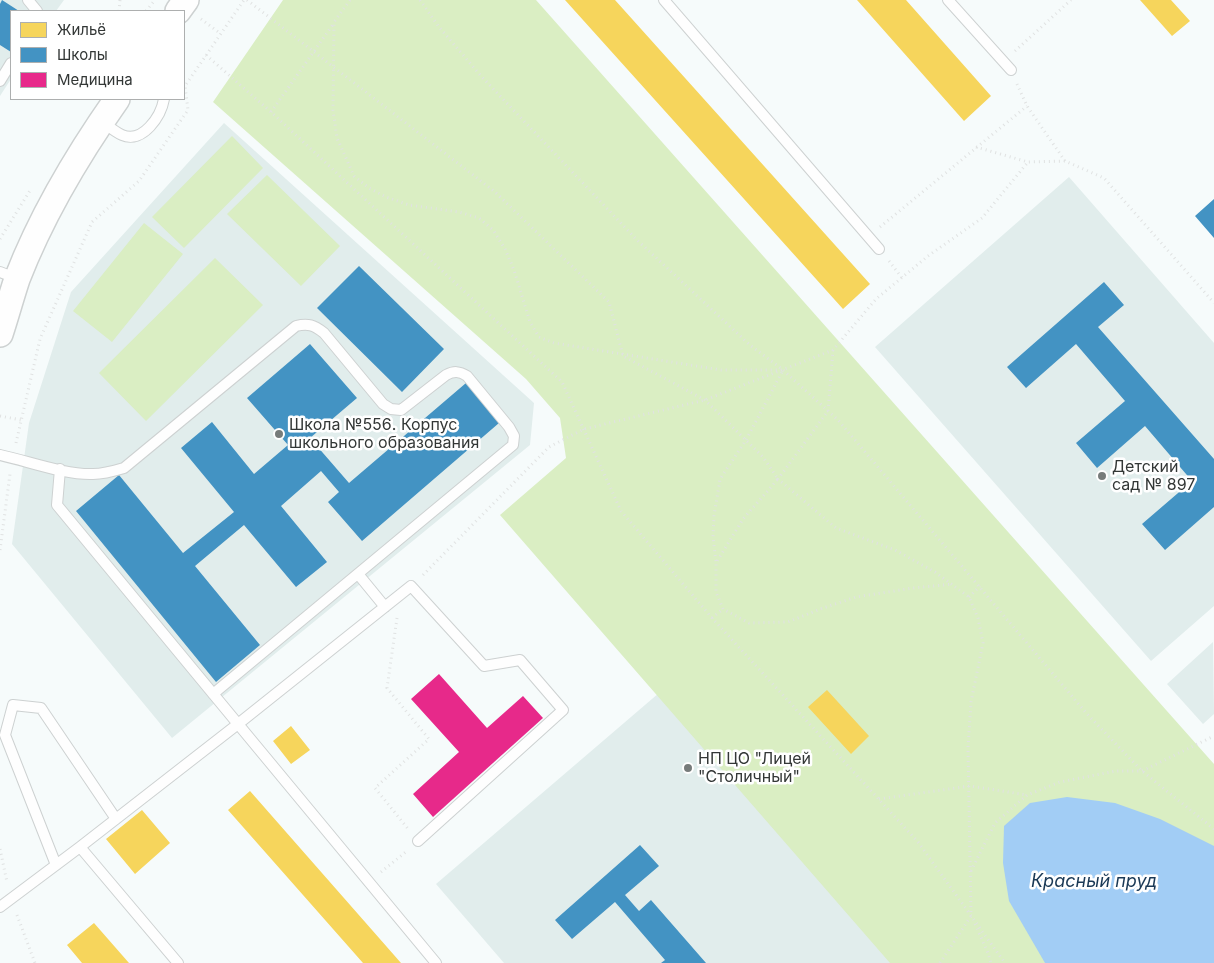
<!DOCTYPE html>
<meta charset="utf-8">
<style>
body{margin:0}
#map{position:relative;width:1214px;height:963px;overflow:hidden;background:#f6fbfb;font-family:Inter,sans-serif}
canvas{display:block}
.legend{position:absolute;left:10px;top:10px;width:175px;height:90px;box-sizing:border-box;background:#fff;border:1px solid #adafaf;margin:0;padding:6px 9px;list-style:none;font-size:15px;color:#333736}
.legend li{display:flex;align-items:center;gap:10px;height:25px}
.legend b{width:25px;border:1px solid #adafaf}
</style>
<div id="map">
<canvas width="1214" height="963"></canvas>
<ul class="legend">
<li><b style="height:14px;background:#f6d55c"></b>Жильё</li>
<li><b style="height:14px;background:#4393c3"></b>Школы</li>
<li><b style="height:14px;background:#e7298a"></b>Медицина</li>
</ul>
</div>
<script>
const c = document.querySelector('canvas').getContext('2d');
c.lineJoin = 'round';
function fill(path, color) {
  c.fillStyle = color;
  c.fill(path, 'evenodd');
}
function trace(path, color, width, dash) {
  c.strokeStyle = color;
  c.lineWidth = width;
  c.lineCap = dash ? 'butt' : 'round';
  c.setLineDash(dash || []);
  c.stroke(path);
}
function drawText(font, color, halo, rows, align = 'center') {
  c.font = font + ' Inter,sans-serif';
  c.lineWidth = 5;
  c.setLineDash([]);
  c.textBaseline = 'middle';
  c.strokeStyle = halo;
  c.fillStyle = color;
  for (const [text, x, y, turn = 0] of rows) {
    c.save();
    c.translate(x, y);
    c.rotate((+turn || 0) * Math.PI / 180);
    c.textAlign = isNaN(turn) ? turn : align;
    if (halo) c.strokeText(text, 0, 0);
    c.fillText(text, 0, 0);
    c.restore();
  }
}
const built = new Path2D(`
 M0,0H64L56,11H11V79L0,96Z
 M224,123L534,403L530,445L172,738L12,544L29,423L71,292Z
 M1069,177L1214,343V606L1151,661L875,347Z
 M1213,642L1214,714L1203,724L1167,684Z
 M708,651L921,963H504L436,884Z`);
const green = new Path2D(`
 M283,0H536L1214,764V963H890L500,515L566,458L560,418L526,379L213,102Z
 M232,136L263,168L184,248L152,217Z
 M267,175L340,246L301,286L227,214Z
 M144,223L183,254L112,342L73,311Z
 M215,258L263,305L146,421L99,373Z`);
const water = new Path2D(`
 M1067,797L1115,803L1160,819L1214,846V963H1045L1009,901L1003,863L1004,826L1030,803Z`);
const homes = new Path2D(`
 M565,0H615L870,284L843,309Z
 M857,0H906L991,96L964,121Z
 M1140,0H1171L1190,21L1172,36Z
 M827,690L869,736L851,754L808,707Z
 M291,726L310,750L291,764L273,741Z
 M250,791L401,963H363L228,810Z
 M142,810L170,843L135,874L106,839Z
 M94,923L129,963H82L67,945Z`);
const schools = new Path2D(`
 M2,0L19,11H11V52L0,45V4Z
 M1214,199V238L1195,216Z
 M359,266L444,349L402,392L317,308Z
 M1104,282L1124,305L1098,327L1214,459V507L1165,550L1142,524L1192,481L1145,426L1097,468L1076,443L1125,401L1076,344L1026,388L1007,367Z
 M310,344L357,398L310,438L349,483L466,383L499,423L362,541L328,502L339,492L321,471L281,506L327,562L296,587L244,525L195,566L260,645L216,682L76,511L119,475L183,553L234,512L181,448L212,422L254,474L288,445L247,398Z
 M640,845L659,866L625,895L639,911L651,900L706,963H661L665,960L615,902L572,939L555,920Z`);
const health = new Path2D(`
 M439,674L487,728L523,696L543,718L433,817L413,794L459,752L411,699Z`);
const path = new Path2D(`
 M247,0L495,192L609,302L623,356L705,400L763,457L778,479L743,519L716,563V592L723,609L749,623L788,622L823,608L856,597L913,588L953,584
 M350,0L334,22L333,110L337,138L354,176L369,188L386,197L409,205L459,212L479,218L493,230L505,249L514,270L530,322L539,337L554,343L721,370H783L746,440L720,479L714,516L713,537L716,562
 M420,0L439,27L481,76L637,240L751,346L783,370L838,420L1087,714L1142,771L1214,829
 M119,11L120,0
 M146,11L155,0
 M201,19L221,34
 M1015,51L1071,0
 M206,55L271,112L562,382L621,511L712,618L918,842L1005,963
 M1017,84L1027,106L1065,161
 M271,112L334,23
 M976,147L1028,162L1065,161L1104,178L1214,303
 M880,227L1027,106
 M0,239L31,189
 M889,261L902,278
 M833,350L828,411L778,479L836,528L895,550L935,572L969,597L978,618L983,643L971,702L968,748L971,916
 M0,416L21,420
 M16,443L40,339L92,222L139,181L188,110L185,86L244,0
 M0,550L10,474
 M423,575L549,447L584,429L705,400L833,350L876,299L928,256L982,218L1028,162
 M969,597L980,586
 M397,618L387,688L429,739L375,788L409,830
 M712,618L723,609
 M879,799L970,786L1027,795
 M0,849L7,882
 M971,871L995,823L1027,795L1060,782L1116,771H1142L1214,736
 M381,872L407,851
 M17,915L35,963
 M975,924L988,953L991,963
 M940,963L971,916`);
const service = new Path2D(`
 M28,0L37,11
 M664,0L879,249
 M948,0L1011,70
 M0,81L11,63
 M103,122C108,126 115,132 122,135C143,144 161,116 164,99
 M0,272L18,279
 M0,455C28,461 65,475 93,474C104,474 114,471 124,468L296,326C308,323 314,325 324,333L383,404L391,409L401,410L446,375C454,371 459,371 467,376L509,427L514,436L513,445L213,694
 M60,469L57,505L238,724L411,586L484,666L520,660L563,710L418,841
 M358,574L385,607
 M80,847L178,963
 M56,865L5,735L13,705L41,708L116,819
 M0,907L80,847L238,724L436,963`);
const tertiary = new Path2D(`
 M178,11L186,0
 M0,334C6,316 11,297 17,279C41,217 79,153 117,99`);
const markers = [
 [279,434,5,"#777c7b"],
 [1102,476,5,"#777c7b"],
 [688,768,5,"#777c7b"]
];
const poiNames = [
 ["Школа №556. Корпус",289,425],
 ["школьного образования",289,443],
 ["Детский",1112,467],
 ["сад № 897",1112,485],
 ["НП ЦО \"Лицей",698,759],
 ["\"Столичный\"",698,777]
];
const waterNames = [
 ["Красный пруд",1094,882]
];
fill(built, '#e1edec');
fill(green, '#daeec3');
fill(water, '#a2cdf5');
fill(homes, '#f6d55c');
fill(schools, '#4393c3');
fill(health, '#e7298a');
trace(service, '#cdd1d1', 12);
trace(tertiary, '#cdd1d1', 28);
trace(path, '#e0e2e2', 3, [1, 4]);
trace(service, '#fefefe', 10);
trace(tertiary, '#fefefe', 25);
for (const [x, y, r, color] of markers) {
  const dot = new Path2D();
  dot.arc(x, y, r, 0, 2 * Math.PI);
  c.fillStyle = color;
  c.fill(dot);
  trace(dot, '#fff', 2);
}
drawText('16px', '#333736', '#fff', poiNames, 'left');
drawText('italic 18px', '#1a3956', '#fff', waterNames);
</script>
